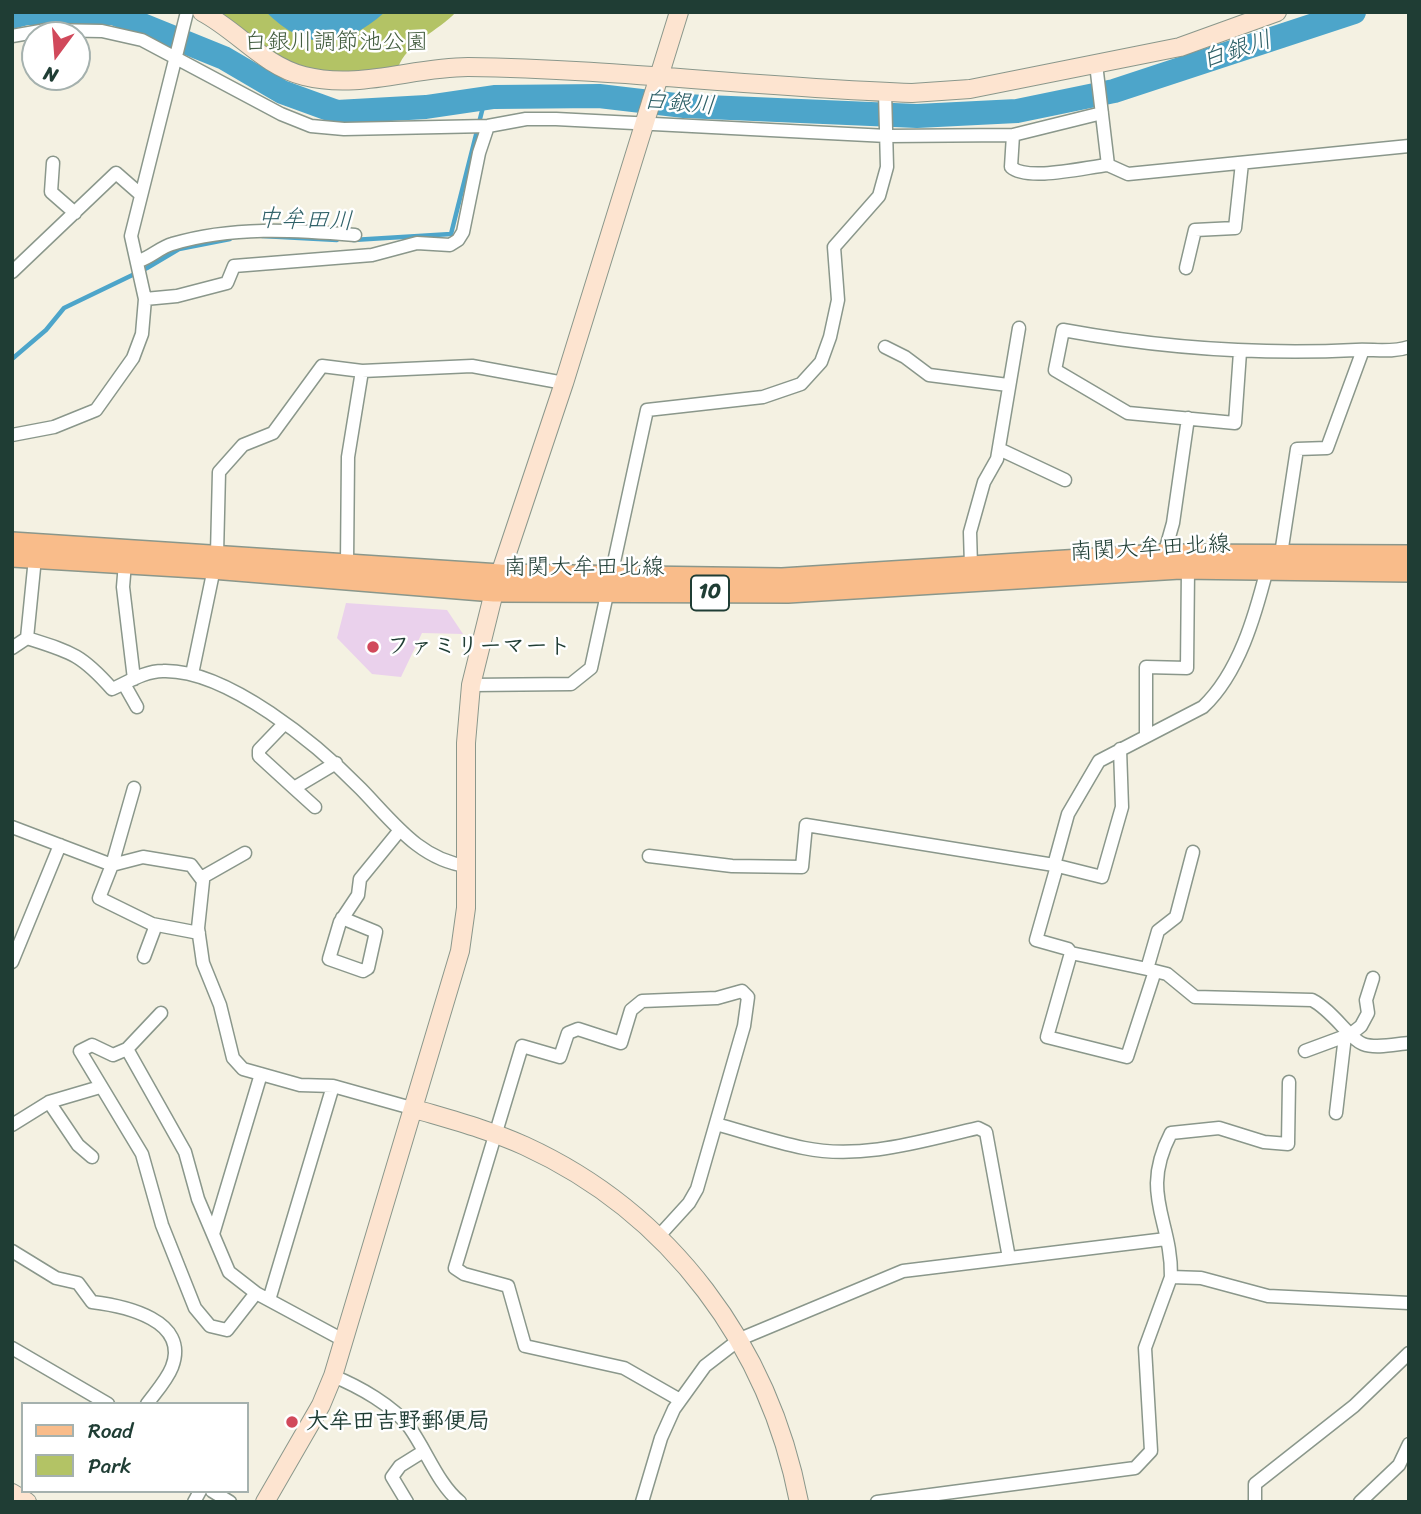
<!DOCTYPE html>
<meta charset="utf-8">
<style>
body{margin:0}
#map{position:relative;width:1421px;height:1514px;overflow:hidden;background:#f4f1e2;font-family:Sriracha,sans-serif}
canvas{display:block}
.frame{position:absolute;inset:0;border:14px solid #1f3d34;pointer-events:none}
.legend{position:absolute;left:21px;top:1402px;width:228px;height:91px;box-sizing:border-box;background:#fff;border:2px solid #a5b1ae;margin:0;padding:9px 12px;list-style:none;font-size:21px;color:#1f3d34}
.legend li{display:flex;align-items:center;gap:14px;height:35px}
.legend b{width:35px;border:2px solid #a5b1ae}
.north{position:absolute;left:21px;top:21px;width:70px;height:70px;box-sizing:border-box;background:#fff;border:2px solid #a5b1ae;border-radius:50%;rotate:196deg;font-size:19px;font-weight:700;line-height:28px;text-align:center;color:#1f3d34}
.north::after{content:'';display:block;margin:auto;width:24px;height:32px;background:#d1495b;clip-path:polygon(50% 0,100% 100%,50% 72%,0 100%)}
</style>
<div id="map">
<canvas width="1421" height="1514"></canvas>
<div class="frame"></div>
<ul class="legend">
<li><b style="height:9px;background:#f9bc8a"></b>Road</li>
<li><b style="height:19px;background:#b3c365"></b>Park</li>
</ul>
<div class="north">N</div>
</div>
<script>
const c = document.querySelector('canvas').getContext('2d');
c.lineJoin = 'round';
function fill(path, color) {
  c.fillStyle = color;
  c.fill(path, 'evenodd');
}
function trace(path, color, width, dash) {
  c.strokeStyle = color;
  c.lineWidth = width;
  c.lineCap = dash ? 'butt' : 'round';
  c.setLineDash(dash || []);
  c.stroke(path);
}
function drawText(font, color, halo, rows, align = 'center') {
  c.font = font + ' Sriracha,"Klee One",sans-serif';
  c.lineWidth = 5;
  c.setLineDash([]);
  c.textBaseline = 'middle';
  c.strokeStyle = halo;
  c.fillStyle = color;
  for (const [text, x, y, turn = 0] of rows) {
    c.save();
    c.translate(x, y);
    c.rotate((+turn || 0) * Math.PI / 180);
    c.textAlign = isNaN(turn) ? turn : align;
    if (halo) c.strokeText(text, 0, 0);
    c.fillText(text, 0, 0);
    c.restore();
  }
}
const built = new Path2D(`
 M346,603L447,610L463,634L422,633L401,677L372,674L337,638Z`);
const green = new Path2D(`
 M215,12H456C439,31 406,43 398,68C308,80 285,66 215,12Z`);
const water = new Path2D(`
 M266,12H385C343,49 306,52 266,12Z`);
const stream = new Path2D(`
 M262,236L337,240
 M353,240L451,234L485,99
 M12,359L46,330L64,308L147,268L179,249L230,239`);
const river = new Path2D(`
 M12,17L27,13H113L224,58L282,92L337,112L426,107L494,97L599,96L684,106L917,116L1017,111L1114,91L1354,12`);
const street = new Path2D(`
 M12,36L46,30L102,31L142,40L281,114L311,126L344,129L488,126L526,119H556L887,136L1013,135L1102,113
 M1096,64L1108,165L1128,174L1409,146
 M1013,135L1011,167C1028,182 1086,167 1108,165
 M53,163L51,192L75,213
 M139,261C151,257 161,247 172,244C232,226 294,230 355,235
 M1186,268L1195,230L1235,228L1242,163
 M12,272L116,173L140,194
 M145,299L177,296L227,283L234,266L372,255L417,243L450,245L458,240L463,232L479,153L488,126
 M885,347L905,357L929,375L1008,385
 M1240,352L1235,423L1128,413L1055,370L1063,330C1161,348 1256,355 1356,350C1373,349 1392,353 1409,347
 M12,435L54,427L96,410L133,358L142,334L145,299L131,236L187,12
 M999,449L1065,480
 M1281,554L1297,449L1327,448L1363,350
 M1164,555L1173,523L1188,418
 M125,563L123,587L134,679
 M347,563L348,457L362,371
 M971,566L970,532L984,482L997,459L1019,328
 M27,638L35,558
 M12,648L27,638C71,652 81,654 112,689C128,682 145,671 163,671C227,669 318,745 361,789C393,822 420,860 467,866
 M192,674L217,554L219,472L243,445L273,433L322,366L362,371L472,366L564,383
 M124,684L137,707
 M471,685L571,684L591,668L647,410L763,397L801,384L821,362L830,337L838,300L834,247L879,196L887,167L885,92
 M283,725L259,750V756L294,788L336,763
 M1146,735V667L1187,668L1188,569
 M134,788L112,865L99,898L152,924L199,933
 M294,788L315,807
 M12,827L112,865L143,857L191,865L203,881L198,928L203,963L220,1005L233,1058L243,1069L300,1085L333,1086L415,1109
 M1193,852L1176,917L1158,931L1147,969L1167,974L1195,997L1312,1000C1332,1010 1350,1039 1363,1044C1376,1049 1396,1044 1409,1043
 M649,856L732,866L802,867L806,825L1054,865L1102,877L1122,807L1120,749
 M1054,865L1068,814L1099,761L1203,707C1239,673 1255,616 1267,569
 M1057,866L1036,940L1068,949L1071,953
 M201,878L245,853
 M342,918L376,932L368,968L363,971L329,959L340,922L358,895L360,879L400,830
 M144,957L156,925
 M12,962L60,845
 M1147,969L1071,953L1047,1037L1127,1057L1155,971
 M127,1049L161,1013
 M1305,1051L1351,1034L1361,1026L1368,1013L1366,1000L1373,978
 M49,1102L78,1145L92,1157
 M1336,1113L1345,1036
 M716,1124C745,1132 774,1142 804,1148C862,1160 921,1141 978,1128L986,1132L1009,1258
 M12,1125L49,1102L100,1087
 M213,1234L261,1074
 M658,1237L689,1203L697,1189L744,1026L748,997L742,991L717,998L642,1001L631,1010L621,1043L578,1029L568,1033L560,1057L522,1046L455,1268L464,1274L508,1286L525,1346L624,1368L680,1400
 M12,1251L56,1278L78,1283L92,1302C125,1306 190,1320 172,1367C167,1380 155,1393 147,1404
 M1171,1277C1172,1219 1139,1195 1171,1133L1219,1128L1264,1142L1288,1144L1289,1082
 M256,1293L229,1272L198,1199L185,1152L127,1049L113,1055L92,1045L80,1051L142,1154L162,1225L195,1308L210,1326L227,1330L256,1293L345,1341
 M269,1300L333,1086
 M12,1348L108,1404
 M333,1376C358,1386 394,1406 410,1428C427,1452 438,1484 460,1502
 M212,1491L230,1502
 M194,1502L200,1491
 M407,1502L392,1477L400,1466L424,1451
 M642,1502L661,1438L674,1409L705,1366L740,1339L903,1271L1166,1239
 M877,1502L1135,1468L1151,1451L1145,1348L1171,1277L1201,1278L1268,1296L1409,1303
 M1255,1502V1484L1354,1406L1409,1353
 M1360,1502L1399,1465L1409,1444`);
const secondary = new Path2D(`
 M202,12C238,31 264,66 304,76C359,90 413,67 468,67C616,69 764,88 912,93L970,89L1180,47L1277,12
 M415,1109C452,1120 490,1130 525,1146C671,1213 769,1346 799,1502
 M12,1493L27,1502
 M265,1502L321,1405L333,1376L460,951L466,908V743L471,685L494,592L564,383L679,12`);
const primary = new Path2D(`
 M12,542L500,574L782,578L1160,554L1409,555
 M12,557L212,569L494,592L788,593L1180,569L1409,572`);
const markers = [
 [373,647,7,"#d1495b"],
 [292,1422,7,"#d1495b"]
];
const shields = [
 [710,593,38]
];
const shieldNames = [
 ["10",710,593]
];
const parkNames = [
 ["白銀川調節池公園",336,43]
];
const streetNames = [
 ["南関大牟田北線",1150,549,-3],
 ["南関大牟田北線",584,568]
];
const poiNames = [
 ["ファミリーマート",387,647],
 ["大牟田吉野郵便局",306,1422]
];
const waterNames = [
 ["白銀川",1237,51,-18],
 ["白銀川",679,104,5],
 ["中牟田川",305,221,2]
];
fill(built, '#ead1ec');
fill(green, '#b3c365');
fill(water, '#4da5ca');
trace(stream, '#4da5ca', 4.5);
trace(river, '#4da5ca', 24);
trace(street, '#8a978b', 15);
trace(secondary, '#8a978b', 20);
trace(primary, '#8a978b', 22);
trace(street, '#fff', 12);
trace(secondary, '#fde4d0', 18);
trace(primary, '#f9bc8a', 19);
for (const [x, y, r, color] of markers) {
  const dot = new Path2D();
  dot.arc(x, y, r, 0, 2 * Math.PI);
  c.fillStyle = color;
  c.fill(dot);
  trace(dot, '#fff', 2.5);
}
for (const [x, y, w] of shields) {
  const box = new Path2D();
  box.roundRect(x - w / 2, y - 17.5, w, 35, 5);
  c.fillStyle = '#fff';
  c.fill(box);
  trace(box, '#1f3d34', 2);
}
drawText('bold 21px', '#1f3d34', null, shieldNames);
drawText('23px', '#445e40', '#fff', parkNames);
drawText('23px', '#1f3d34', '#fff', streetNames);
drawText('bold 23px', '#1f3d34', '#fff', poiNames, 'left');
drawText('italic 24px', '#2f6168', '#fff', waterNames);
</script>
